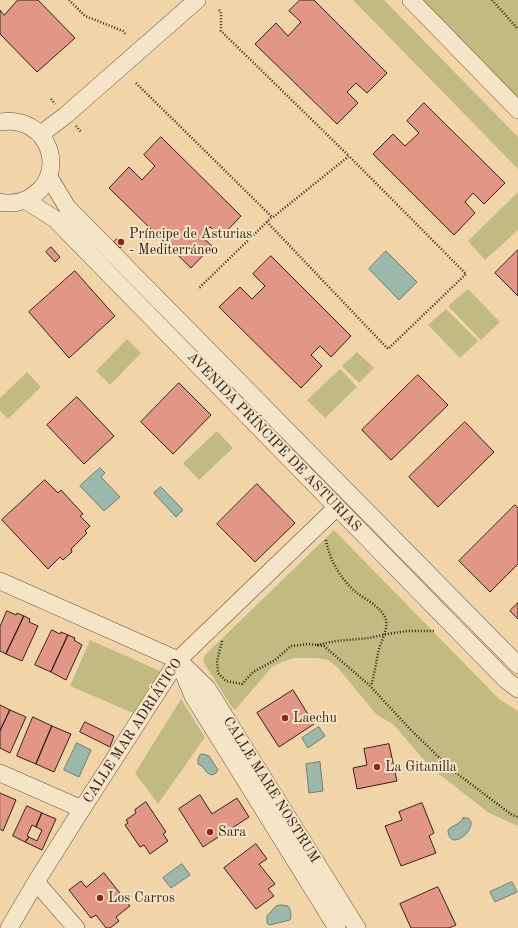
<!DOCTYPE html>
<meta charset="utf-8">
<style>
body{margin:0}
canvas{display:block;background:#f1d5a8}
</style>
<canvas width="518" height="928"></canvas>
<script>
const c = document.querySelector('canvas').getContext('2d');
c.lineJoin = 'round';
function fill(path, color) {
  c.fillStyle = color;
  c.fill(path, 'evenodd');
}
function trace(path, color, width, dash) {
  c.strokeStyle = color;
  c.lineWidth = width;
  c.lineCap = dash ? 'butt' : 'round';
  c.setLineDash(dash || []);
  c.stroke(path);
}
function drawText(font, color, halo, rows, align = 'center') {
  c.font = font + ' "Old Standard TT",serif';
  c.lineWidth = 4;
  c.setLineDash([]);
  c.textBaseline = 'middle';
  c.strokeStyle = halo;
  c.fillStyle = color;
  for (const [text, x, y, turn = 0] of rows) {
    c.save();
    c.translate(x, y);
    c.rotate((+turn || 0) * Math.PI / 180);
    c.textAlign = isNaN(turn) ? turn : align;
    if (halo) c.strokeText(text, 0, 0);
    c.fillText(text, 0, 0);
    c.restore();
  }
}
const green = new Path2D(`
 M353,0H384L518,137V169Z
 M419,0H518V100Z
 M518,192V230L485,260L468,241Z
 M468,289L500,322L481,340L449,307V305Z
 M446,309L478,341L460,358L428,325Z
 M127,339L141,353L110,385L96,371Z
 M357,352L374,368L359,383L342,366Z
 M340,369L357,387L325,418L307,400Z
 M27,372L41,387L8,419L0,411V398Z
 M217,431L233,448L199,480L183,463Z
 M334,530L499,699L518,711V826L489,813L430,767L394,725L376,714L338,668L328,660L318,658H294L282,662L272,667L235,710L231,706L204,663L203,659L206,654Z
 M90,640L160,671L133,713L70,686Z
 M181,699L205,737L158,804L135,773Z`);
const water = new Path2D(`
 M386,251L417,282L399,300L369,269Z
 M100,468L105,473L101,477L120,497L104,511L80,486Z
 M161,487L183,510L176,517L154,493Z
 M319,727L325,736L308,748L302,738Z
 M77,743L91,750L79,777L64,770Z
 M203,754L209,756L218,770L216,773L212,775C206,773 206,771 202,766L198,764V759L200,755Z
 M320,762L323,791L309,793L306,764Z
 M463,818H468C481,826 449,855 448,830C452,825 460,825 463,818Z
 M182,864L190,875L171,888L163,878Z
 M512,882L517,892L495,902L490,892Z
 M282,905L288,906C291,911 292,915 290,920L269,925L267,923V916L276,906Z`);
const building = new Path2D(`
 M18,0H38L75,38L37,72L0,34V10L4,15Z
 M300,0H314L387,73L367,93L356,83L347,92L358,103L337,124L255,44L276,23L288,36L301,22L289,11Z
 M424,103L505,183L484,204L473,193L465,202L475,213L454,235L373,154L393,134L405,146L419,133L407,121Z
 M161,137L241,216L221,237L210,227L201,236L212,246L191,268L109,188L129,167L142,180L155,166L144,155Z
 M117,239L123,245L120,248L114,242Z
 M51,247L60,257L55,262L46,252Z
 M518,250V296L495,273Z
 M271,256L351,336L331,357L320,346L311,355L322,366L301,388L219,307L240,287L252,299L265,286L253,274Z
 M75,271L115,316L69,358L29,312Z
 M418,375L448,405L391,460L362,430Z
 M179,383L211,415L173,454L141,422Z
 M77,397L114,436L84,464L47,425Z
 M465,422L494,452L438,507L409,477Z
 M45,480L58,493L61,490L83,514L80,516L90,526L85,531L87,533L71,549L72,552L63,560L60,557L48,569L2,520Z
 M257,484L295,523L255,562L217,524Z
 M515,505L518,508V564L490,592L459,561Z
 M518,603V619L510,611Z
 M7,611L16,615L17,613L24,616L6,654L0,651V627Z
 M24,616L30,619L29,622L38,626L22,661L6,654Z
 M52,630L60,634L61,632L68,635L51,672L35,665Z
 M68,635L75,638L74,640L82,645L66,680L51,672Z
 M293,690L314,724L279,747L257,713Z
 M0,705L10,710L0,731Z
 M10,710L26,717L10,753L0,748V731Z
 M33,717L52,726L36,764L17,756Z
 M85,722L114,736L110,747L80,732Z
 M52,726L71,734L54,772L36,764Z
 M389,744L397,781L357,789L353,768L367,765L364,749Z
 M0,793L16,800L3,831L0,829Z
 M200,795L212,814L237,798L249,817L203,847L179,809Z
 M146,802L166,832L163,834L168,841L150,854L144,845L140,847L125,825L128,823L126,820L136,813L135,810Z
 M422,803L434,833L429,836L436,853L401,866L385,826L402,820L399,812Z
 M27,806L42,813L36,827L32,825L27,836L29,837L25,842L13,836Z
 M42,813L56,819L42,850L25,842L29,837L37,841L42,830L36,827Z
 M256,844L267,859L259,864L275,884L268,889L274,896L256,909L224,868Z
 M104,873L130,906L116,917L119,921L110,928H106L96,915L91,918L69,890L81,881L86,887Z
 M438,887L456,925L449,928H411L400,904Z`);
const path = new Path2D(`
 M69,0L85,16L123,31L126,35
 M492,0L518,29
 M219,10L221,12V31L349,156L272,218
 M136,83L272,217L198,289
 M51,99L55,104
 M76,126L81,132
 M267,222L388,349L466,274L349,156
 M326,540C329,559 341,580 357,593C366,600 382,607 386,620C388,630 380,643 378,653C376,664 374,675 371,686
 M222,641L217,661L218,673L226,681L242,684L253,672L275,660L291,646L309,644L324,646L369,685L412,731L451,769L512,815L518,817
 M317,645L336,641L369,638L387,634L407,631H435`);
const minor = new Path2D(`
 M411,0L518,110
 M0,122C50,114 71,177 27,199C19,203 9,204 0,202
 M41,134L66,115L197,0
 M49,177L67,207L518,665
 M25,200L55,219L506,680L518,689
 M0,581L178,660L207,688L357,928
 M181,667L193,696L337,928
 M0,773L82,809
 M36,882L76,928
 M9,928L36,882L82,809L178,660L337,507`);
const markers = [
 [121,242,4,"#8f2418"],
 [285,718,4,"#8f2418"],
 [377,767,4,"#8f2418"],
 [210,832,4,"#8f2418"],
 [100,898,4,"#8f2418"]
];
const poiNames = [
 ["Príncipe de Asturias",129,234],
 ["- Mediterráneo",129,250],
 ["Laechu",293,718],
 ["La Gitanilla",385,767],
 ["Sara",218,832],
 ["Los Carros",108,898]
];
const streetNames = [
 ["AVENIDA PRÍNCIPE DE ASTURIAS",274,442,46],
 ["CALLE MAR ADRIÁTICO",133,731,-57],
 ["CALLE MARE NOSTRUM",271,790,58]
];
fill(green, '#c1bb83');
fill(water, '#9bb8ab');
trace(water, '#737c71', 1);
fill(building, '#e19686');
trace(building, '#37221a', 1);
trace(minor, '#664f3e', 18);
trace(path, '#37221a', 2.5, [1, 2]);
trace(minor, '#f6e4c6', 17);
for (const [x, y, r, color] of markers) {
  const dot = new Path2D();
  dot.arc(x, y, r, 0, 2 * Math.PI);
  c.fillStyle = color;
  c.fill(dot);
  trace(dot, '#f6e4c6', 1.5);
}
drawText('14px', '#37221a', '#f6e4c6', poiNames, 'left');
drawText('14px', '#37221a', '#f6e4c6', streetNames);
</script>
